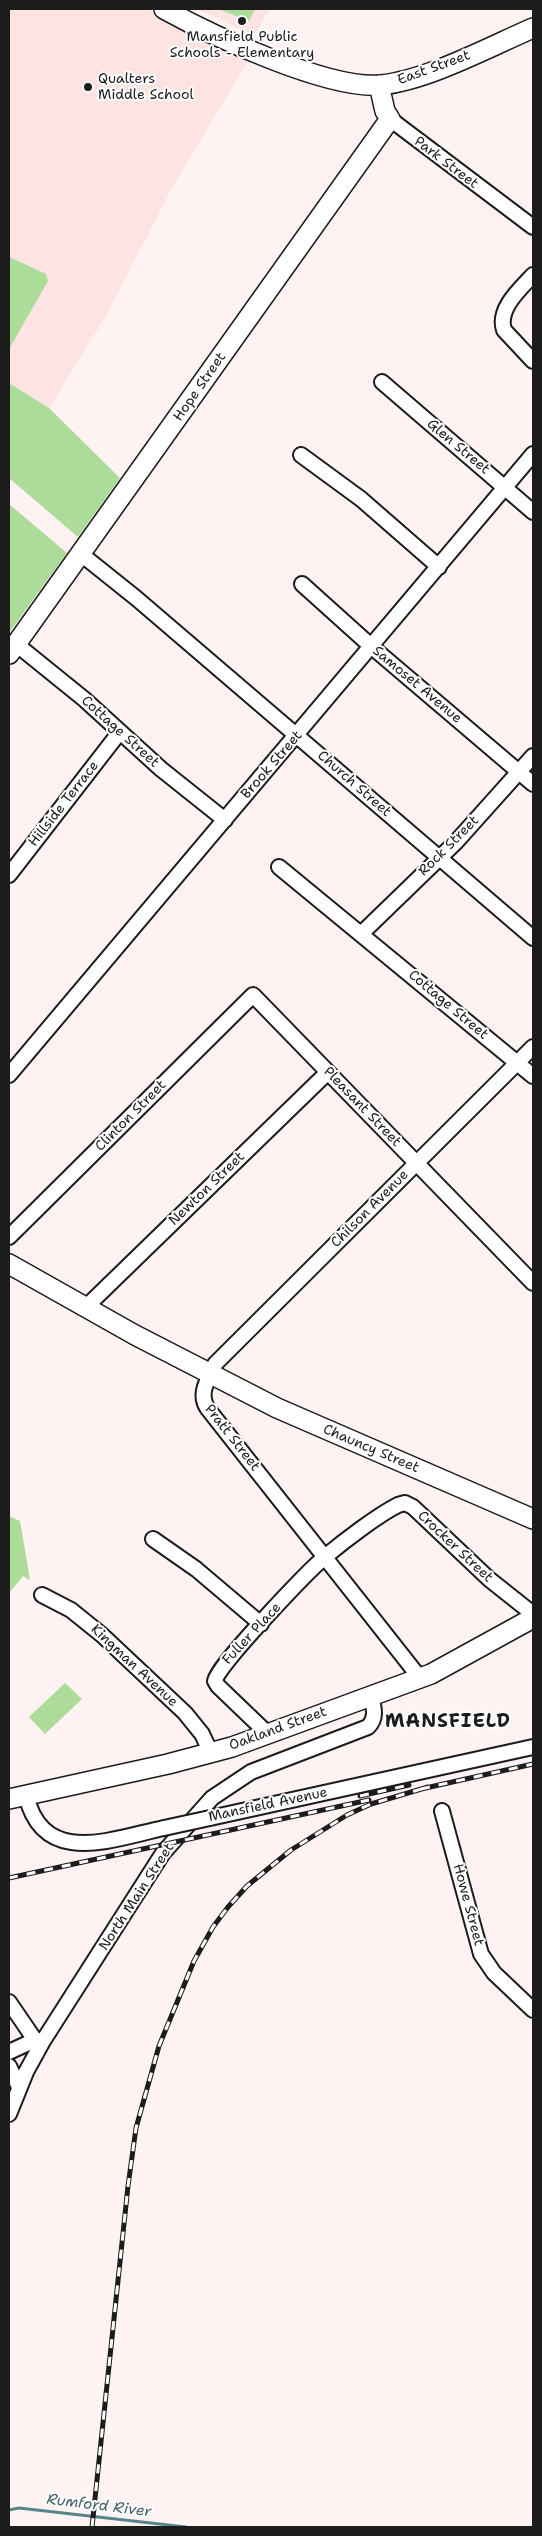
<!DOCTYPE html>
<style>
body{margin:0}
#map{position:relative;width:542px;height:2536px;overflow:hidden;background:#fef2f2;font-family:"Shantell Sans",sans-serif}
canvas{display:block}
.frame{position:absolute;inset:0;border:10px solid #1c1c1c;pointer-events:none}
</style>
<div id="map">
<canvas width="542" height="2536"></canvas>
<div class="frame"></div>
</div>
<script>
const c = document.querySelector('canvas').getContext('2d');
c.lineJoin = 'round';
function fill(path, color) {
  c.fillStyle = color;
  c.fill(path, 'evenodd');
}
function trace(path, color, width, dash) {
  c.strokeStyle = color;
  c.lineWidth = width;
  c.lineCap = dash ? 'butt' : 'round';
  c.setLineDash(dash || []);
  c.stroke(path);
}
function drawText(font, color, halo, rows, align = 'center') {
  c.font = font + ' "Shantell Sans",sans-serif';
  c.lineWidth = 4;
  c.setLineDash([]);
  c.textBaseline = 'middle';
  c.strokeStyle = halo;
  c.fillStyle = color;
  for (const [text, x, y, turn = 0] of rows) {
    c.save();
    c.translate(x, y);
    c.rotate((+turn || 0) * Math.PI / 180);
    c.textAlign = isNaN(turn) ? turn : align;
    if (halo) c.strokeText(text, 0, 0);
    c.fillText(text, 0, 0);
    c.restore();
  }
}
const built = new Path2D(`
 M9,9H147L186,31L249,59L173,186L107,314L49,408L9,383Z
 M198,9H270L254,36Z`);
const green = new Path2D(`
 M218,9H255L249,21Z
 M9,257L46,274L48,281L9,349Z
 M9,383L49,408L120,478L78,537L9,478Z
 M9,504L67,553L9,633Z
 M9,1516L20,1521L30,1580L23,1576L9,1593Z
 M65,1683L82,1699L45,1734L29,1717Z`);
const stream = new Path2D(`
 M9,2510L19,2508L186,2527`);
const minor = new Path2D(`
 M390,119L533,227
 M533,275C520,289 497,309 504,330L533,361
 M382,382L533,512
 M301,455L361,499L439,567
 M81,554L136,598L533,938
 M302,584L372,647L533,784
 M16,644L84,699L161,769L225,820
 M279,867L533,1076
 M9,875L119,733
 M362,933L456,842L533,756
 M9,1075L533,454
 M9,1237L253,995L533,1283
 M86,1307L328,1072
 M153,1539L196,1569L261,1624
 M42,1595L71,1610L102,1635L185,1713L202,1734L211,1753
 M420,1678L208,1409C197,1394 209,1378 215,1364L533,1047
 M268,1734L218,1686L215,1681C214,1669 310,1569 326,1556C344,1541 378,1515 398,1505L405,1503L413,1507L489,1579L533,1614
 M26,1795C43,1868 112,1839 164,1828
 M442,1811L481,1954L494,1973L533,2010
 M210,1818L533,1747
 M9,2002L35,2040
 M9,2052L35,2040L42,2041
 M9,2066L19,2087
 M9,2114L26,2072L43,2041L163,1853L212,1798L251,1772L368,1727C377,1718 374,1708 371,1696`);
const major = new Path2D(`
 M164,9C211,35 328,90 381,85C428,80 489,47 533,28
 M9,654L390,119L385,111L379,85
 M9,1264L135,1335L277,1408L533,1519
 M9,1799L168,1764L232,1747L431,1674L533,1618`);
const rail = new Path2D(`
 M421,1789L533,1764
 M360,1796L409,1785
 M9,1878L369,1800
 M92,2527L128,2186L136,2128L159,2046L194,1961L213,1927L228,1907L247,1886L291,1850L347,1815L371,1804L428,1787`);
const minorBridge = new Path2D(`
 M164,1828L210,1818`);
const markers = [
 [242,21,5,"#1c1c1c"],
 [88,87,5,"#1c1c1c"]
];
const poiNames = [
 ["Mansfield Public",242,37],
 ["Schools - Elementary",242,53],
 ["Qualters",98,79,"left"],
 ["Middle School",98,95,"left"]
];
const streetNames = [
 ["East Street",434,68,-20],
 ["Park Street",446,163,37],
 ["Hope Street",200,387,-55],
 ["Glen Street",458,447,40],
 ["Samoset Avenue",417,685,40],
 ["Cottage Street",120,732,42],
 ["Brook Street",272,765,-49],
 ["Church Street",354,784,41],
 ["Hillside Terrace",64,804,-52],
 ["Rock Street",449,846,-45],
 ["Cottage Street",448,1005,40],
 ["Pleasant Street",362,1107,46],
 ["Clinton Street",131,1116,-45],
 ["Newton Street",207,1189,-44],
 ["Chilson Avenue",370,1209,-45],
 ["Pratt Street",232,1438,52],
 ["Chauncy Street",371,1449,23],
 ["Crocker Street",455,1547,43],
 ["Fuller Place",252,1634,-47],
 ["Kingman Avenue",134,1666,43],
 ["Oakland Street",278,1729,-20],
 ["Mansfield Avenue",268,1805,-12],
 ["North Main Street",137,1897,-57],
 ["Howe Street",468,1905,75]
];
const waterNames = [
 ["Rumford River",99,2506,7]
];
const districtNames = [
 ["MANSFIELD",448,1722]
];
fill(built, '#fde3e2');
fill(green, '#acdb9a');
trace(stream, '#56868c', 3);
trace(minor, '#1c1c1c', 18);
trace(major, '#1c1c1c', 22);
trace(minor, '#fff', 14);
trace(major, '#fff', 19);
trace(rail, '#1c1c1c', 5);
trace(rail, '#fff', 3, [9]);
trace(minorBridge, '#1c1c1c', 18, []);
trace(minorBridge, '#fff', 14);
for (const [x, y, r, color] of markers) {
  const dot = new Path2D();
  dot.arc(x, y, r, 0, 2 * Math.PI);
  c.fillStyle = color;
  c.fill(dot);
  trace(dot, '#fff', 2);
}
drawText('14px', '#1c1c1c', '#fff', poiNames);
drawText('14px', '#1c1c1c', '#fff', streetNames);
drawText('italic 15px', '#426266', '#fff', waterNames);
c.letterSpacing = '1px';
drawText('bold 19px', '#1c1c1c', '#fff', districtNames);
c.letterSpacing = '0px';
</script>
